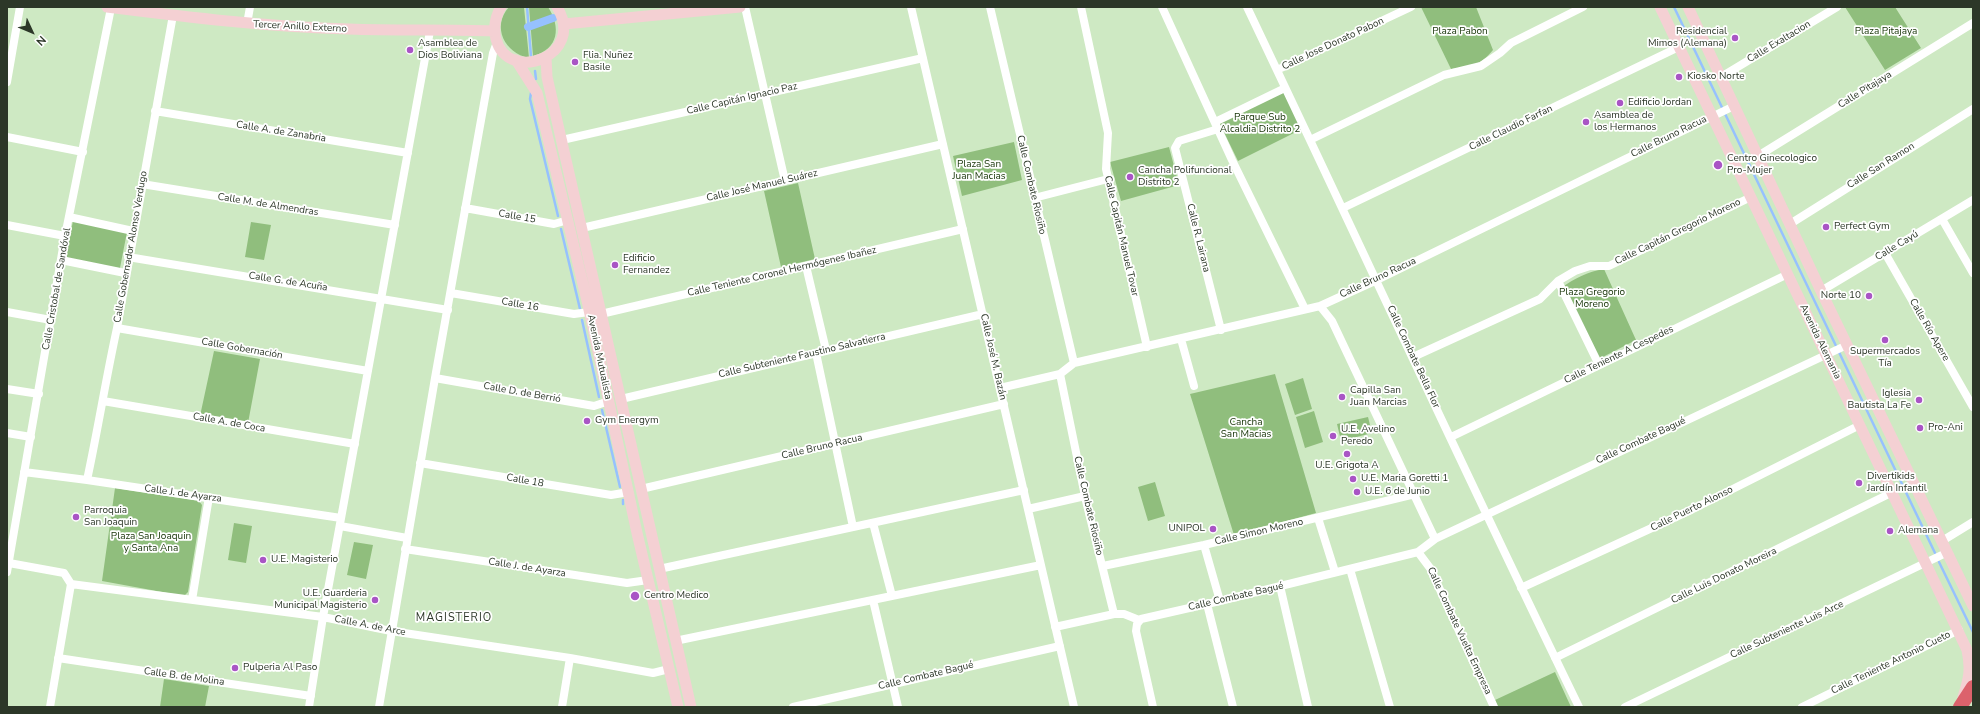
<!DOCTYPE html>
<meta charset="utf-8">
<style>
body{margin:0}
#map{position:relative;width:1980px;height:714px;overflow:hidden;background:#cee9c3;font-family:"Nunito Sans",sans-serif}
canvas{display:block}
.frame{position:absolute;inset:0;border:8px solid #2c3728;pointer-events:none}
.north{position:absolute;left:12px;top:12px;width:40px;height:40px;-webkit-text-stroke:3px #fff;paint-order:stroke;rotate:134deg;font-size:11px;font-weight:700;line-height:16px;text-align:center;color:#2c3728}
.north::after{content:'';display:block;margin:auto;width:14px;height:18px;background:#2c3728;clip-path:polygon(50% 0,100% 100%,50% 72%,0 100%)}
</style>
<div id="map">
<canvas width="1980" height="714"></canvas>
<div class="frame"></div>
<div class="north">N</div>
</div>
<script>
const c = document.querySelector('canvas').getContext('2d');
c.lineJoin = 'round';
function fill(path, color) {
  c.fillStyle = color;
  c.fill(path, 'evenodd');
}
function trace(path, color, width, dash) {
  c.strokeStyle = color;
  c.lineWidth = width;
  c.lineCap = dash ? 'butt' : 'round';
  c.setLineDash(dash || []);
  c.stroke(path);
}
function drawText(font, color, halo, rows, align = 'center') {
  c.font = font + ' "Nunito Sans",sans-serif';
  c.lineWidth = 3.5;
  c.setLineDash([]);
  c.textBaseline = 'middle';
  c.strokeStyle = halo;
  c.fillStyle = color;
  for (const [text, x, y, turn = 0] of rows) {
    c.save();
    c.translate(x, y);
    c.rotate((+turn || 0) * Math.PI / 180);
    c.textAlign = isNaN(turn) ? turn : align;
    if (halo) c.strokeText(text, 0, 0);
    c.fillText(text, 0, 0);
    c.restore();
  }
}
const green = new Path2D(`
 M509,7H524L529,58C505,53 491,27 509,7Z
 M529,7H548C561,27 559,49 533,56Z
 M1421,7H1476L1493,50C1480,66 1471,66 1451,69Z
 M1845,7H1895L1921,48L1885,70Z
 M1281,87L1302,129L1238,161L1217,118Z
 M1014,142L1022,180L962,196L953,156Z
 M1169,147L1179,185L1121,201L1110,162Z
 M798,183L815,259L781,267L764,191Z
 M73,221L127,232L120,268L118,269L69,259L66,256Z
 M251,222L271,225L264,260L245,257Z
 M1604,269L1636,340L1597,360L1561,288C1575,278 1587,272 1604,269Z
 M214,351L260,359L248,423L200,416Z
 M1275,374L1316,513L1234,535L1190,394Z
 M1303,378L1312,409L1295,415L1285,384Z
 M1314,411L1323,442L1305,448L1296,417Z
 M1368,417L1372,433L1341,441L1337,424Z
 M1155,482L1165,516L1148,521L1138,487Z
 M115,488L199,501L202,505L188,592L184,596L102,581Z
 M234,523L252,526L246,563L228,560Z
 M354,542L373,545L366,579L347,575Z
 M1555,672L1571,707H1498L1495,700Z
 M164,679L209,686L205,707H160Z`);
const stream = new Path2D(`
 M527,7L531,56
 M1674,7L1935,553
 M535,71L536,79
 M531,93L530,99L558,216
 M561,229L580,309
 M582,320L599,397
 M602,410L620,487
 M623,500V504
 M1939,562L1973,632`);
const canal = new Path2D(`
 M528,27L553,18`);
const street = new Path2D(`
 M745,7L785,181
 M911,7L1074,707
 M990,7L1074,363
 M1081,7L1108,133L1106,169L1147,347
 M1162,7L1232,160L1305,309
 M1247,7C1358,240 1466,475 1579,707
 M247,24L250,7
 M1277,70L1411,7
 M1721,77L1837,7
 M7,82L20,7
 M155,111L408,153
 M1215,122L1285,88
 M1218,129L1179,141L1175,148L1221,330
 M7,137L83,152
 M562,140L923,58
 M1310,140L1444,75L1481,66L1500,53L1511,43L1583,7
 M1758,156L1973,23
 M142,184L395,225
 M1034,198L1108,179
 M465,208L554,224L568,220
 M1343,208L1679,47
 M69,217L133,231
 M1942,219L1973,273
 M1790,224L1973,109
 M7,225L65,236
 M582,228L943,144
 M1885,253L1973,407
 M128,257L448,310
 M61,260L125,273
 M806,266L826,350
 M1558,281L1599,365
 M1821,291L1973,200
 M451,293L574,314L589,312
 M7,312L51,320
 M601,314L963,229
 M117,328L368,371
 M1181,339L1194,386
 M816,353L853,527
 M1413,357L1540,299L1558,281L1575,271L1590,266H1609L1751,197
 M1060,374L1086,501L1114,614
 M435,378L594,406L609,401
 M1000,388L1060,374L1074,363L1320,306L1377,280L1734,106
 M7,389L39,394
 M621,399L983,314
 M103,401L355,444
 M7,433L31,437
 M1451,437L1788,274
 M420,463L611,495L629,492
 M24,472L87,480L341,518
 M87,480C98,429 106,378 117,328L173,15
 M641,489L1004,404
 M1028,509L1085,496
 M1318,518L1335,572
 M873,523L892,596
 M340,526L407,538
 M1435,539L1847,345
 M1942,541L1973,522
 M1204,545L1220,601
 M405,549L627,583L648,580
 M1418,552L1430,568L1494,707
 M9,563L64,573L71,584
 M1103,566L1204,545L1415,494
 M659,569L1024,490
 M1350,569L1390,707
 M7,572L65,236L111,8
 M71,584L323,617L391,631L570,658L653,673L669,669
 M1280,586L1308,707
 M1521,588L1691,510L1860,425
 M192,600L209,497
 M873,600L898,707
 M1207,604L1233,707
 M1055,627L1114,614H1124L1139,620
 M675,641L1041,565
 M58,658L311,696
 M1555,658L1893,492
 M50,707L71,584
 M309,707L323,617L430,31
 M379,707L435,378L493,53L497,42
 M562,707L570,658
 M793,707L1060,646
 M1153,707L1136,631L1137,624L1141,619L1220,601L1418,552L1435,539L1332,321L1320,306
 M1625,707L1948,552
 M1802,707L1959,630`);
const secondary = new Path2D(`
 M107,7C187,17 267,27 349,29C397,31 446,29 494,31
 M501,7C495,17 493,27 496,39C508,85 587,56 557,7
 M1660,7L1967,650C1971,669 1969,679 1963,697
 M1688,7L1821,291L1973,606
 M564,24L740,7
 M546,58L547,77L691,707
 M516,60L537,93L588,305L637,533L678,707`);
const highway = new Path2D(`
 M1960,707L1973,687`);
const markers = [
 [1735,38,4,"#a955c5"],
 [410,50,4,"#a955c5"],
 [575,62,4,"#a955c5"],
 [1679,77,4,"#a955c5"],
 [1620,103,4,"#a955c5"],
 [1586,122,4,"#a955c5"],
 [1718,165,5,"#a955c5"],
 [1130,177,4,"#a955c5"],
 [1826,227,4,"#a955c5"],
 [615,265,4,"#a955c5"],
 [1869,296,4,"#a955c5"],
 [1885,340,4,"#a955c5"],
 [1342,397,4,"#a955c5"],
 [1919,400,4,"#a955c5"],
 [587,421,4,"#a955c5"],
 [1920,428,4,"#a955c5"],
 [1333,436,4,"#a955c5"],
 [1347,454,4,"#a955c5"],
 [1353,479,4,"#a955c5"],
 [1859,483,4,"#a955c5"],
 [1357,492,4,"#a955c5"],
 [76,517,4,"#a955c5"],
 [1213,529,4,"#a955c5"],
 [1890,531,4,"#a955c5"],
 [263,560,4,"#a955c5"],
 [635,596,5,"#a955c5"],
 [375,600,4,"#a955c5"],
 [235,668,4,"#a955c5"]
];
const streetNames = [
 ["Tercer Anillo Externo",300,27,3],
 ["Calle Exaltacion",1779,42,-31],
 ["Calle Jose Donato Pabon",1333,44,-25],
 ["Calle Pitajaya",1865,90,-32],
 ["Calle Capitán Ignacio Paz",742,99,-13],
 ["Calle Claudio Farfan",1511,128,-26],
 ["Calle A. de Zanabria",281,132,9],
 ["Calle Bruno Racua",1669,137,-26],
 ["Calle San Ramon",1881,166,-32],
 ["Calle Combate Riosiño",1031,185,77],
 ["Calle José Manuel Suárez",762,186,-13],
 ["Calle M. de Almendras",268,205,9],
 ["Calle 15",517,217,10],
 ["Calle Capitán Gregorio Moreno",1678,232,-26],
 ["Calle Capitán Manuel Tovar",1121,236,77],
 ["Calle R. Lairana",1198,238,76],
 ["Calle Cayú",1897,246,-31],
 ["Calle Gobernador Alonso Verdugo",131,247,-80],
 ["Calle Teniente Coronel Hermógenes Ibañez",782,272,-13],
 ["Calle Bruno Racua",1378,278,-25],
 ["Calle G. de Acuña",288,282,9],
 ["Calle Cristobal de Sandóval",57,289,-80],
 ["Calle 16",520,305,10],
 ["Calle Río Apere",1929,330,60],
 ["Avenida Alemania",1820,342,64],
 ["Calle Gobernación",242,349,10],
 ["Calle Teniente A Cespedes",1619,355,-26],
 ["Calle Subteniente Faustino Salvatierra",802,356,-13],
 ["Avenida Mutualista",599,357,78],
 ["Calle José M. Bazán",993,357,77],
 ["Calle Combate Bella Flor",1413,357,65],
 ["Calle D. de Berrió",522,393,10],
 ["Calle A. de Coca",229,423,10],
 ["Calle Combate Bagué",1641,441,-25],
 ["Calle Bruno Racua",822,447,-13],
 ["Calle 18",525,481,10],
 ["Calle J. de Ayarza",183,494,8],
 ["Calle Combate Riosiño",1088,506,77],
 ["Calle Puerto Alonso",1692,509,-26],
 ["Calle Simon Moreno",1259,532,-13],
 ["Calle J. de Ayarza",527,568,9],
 ["Calle Luis Donato Moreira",1724,576,-26],
 ["Calle Combate Bagué",1236,597,-13],
 ["Calle A. de Arce",370,626,11],
 ["Calle Subteniente Luis Arce",1787,630,-25],
 ["Calle Combate Vuelta Empresa",1459,631,65],
 ["Calle Teniente Antonio Cueto",1891,663,-26],
 ["Calle Combate Bagué",926,676,-13],
 ["Calle B. de Molina",184,677,8]
];
const parkNames = [
 ["Plaza Pabon",1460,32],
 ["Plaza Pitajaya",1886,32],
 ["Parque Sub",1260,118],
 ["Alcaldia Distrito 2",1260,130],
 ["Plaza San",979,165],
 ["Juan Macias",979,177],
 ["Plaza Gregorio",1592,293],
 ["Moreno",1592,305],
 ["Cancha",1246,423],
 ["San Macias",1246,435],
 ["Plaza San Joaquin",151,537],
 ["y Santa Ana",151,549]
];
const poiNames = [
 ["Residencial",1727,32,"right"],
 ["Mimos (Alemana)",1727,44,"right"],
 ["Asamblea de",418,44],
 ["Dios Boliviana",418,56],
 ["Flia. Nuñez",583,56],
 ["Basile",583,68],
 ["Kiosko Norte",1687,77],
 ["Edificio Jordan",1628,103],
 ["Asamblea de",1594,116],
 ["los Hermanos",1594,128],
 ["Centro Ginecologico",1727,159],
 ["Pro-Mujer",1727,171],
 ["Cancha Polifuncional",1138,171],
 ["Distrito 2",1138,183],
 ["Perfect Gym",1834,227],
 ["Edificio",623,259],
 ["Fernandez",623,271],
 ["Norte 10",1861,296,"right"],
 ["Supermercados",1885,352,"center"],
 ["Tía",1885,364,"center"],
 ["Capilla San",1350,391],
 ["Juan Marcias",1350,403],
 ["Iglesia",1911,394,"right"],
 ["Bautista La Fe",1911,406,"right"],
 ["Gym Energym",595,421],
 ["Pro-Ani",1928,428],
 ["U.E. Avelino",1341,430],
 ["Peredo",1341,442],
 ["U.E. Grigota A",1347,466,"center"],
 ["Divertikids",1867,477],
 ["Jardín Infantil",1867,489],
 ["U.E. Maria Goretti 1",1361,479],
 ["U.E. 6 de Junio",1365,492],
 ["Parroquia",84,511],
 ["San Joaquin",84,523],
 ["UNIPOL",1205,529,"right"],
 ["Alemana",1898,531],
 ["U.E. Magisterio",271,560],
 ["U.E. Guarderia",367,594,"right"],
 ["Municipal Magisterio",367,606,"right"],
 ["Centro Medico",644,596],
 ["Pulperia Al Paso",243,668]
];
const neighbourhoodNames = [
 ["MAGISTERIO",454,618]
];
fill(green, '#90be7d');
trace(stream, '#96c1fe', 2.5);
trace(canal, '#96c1fe', 8);
trace(street, '#fff', 8);
trace(secondary, '#f4d0d3', 11);
trace(highway, '#dc626c', 14);
for (const [x, y, r, color] of markers) {
  const dot = new Path2D();
  dot.arc(x, y, r, 0, 2 * Math.PI);
  c.fillStyle = color;
  c.fill(dot);
  trace(dot, '#fff', 1.5);
}
drawText('10px', '#2c3728', '#fff', streetNames);
drawText('10px', '#153205', '#fff', parkNames);
drawText('10px', '#2c3728', '#fff', poiNames, 'left');
c.letterSpacing = '1px';
drawText('11px', '#2c3728', '#fff', neighbourhoodNames);
c.letterSpacing = '0px';
</script>
